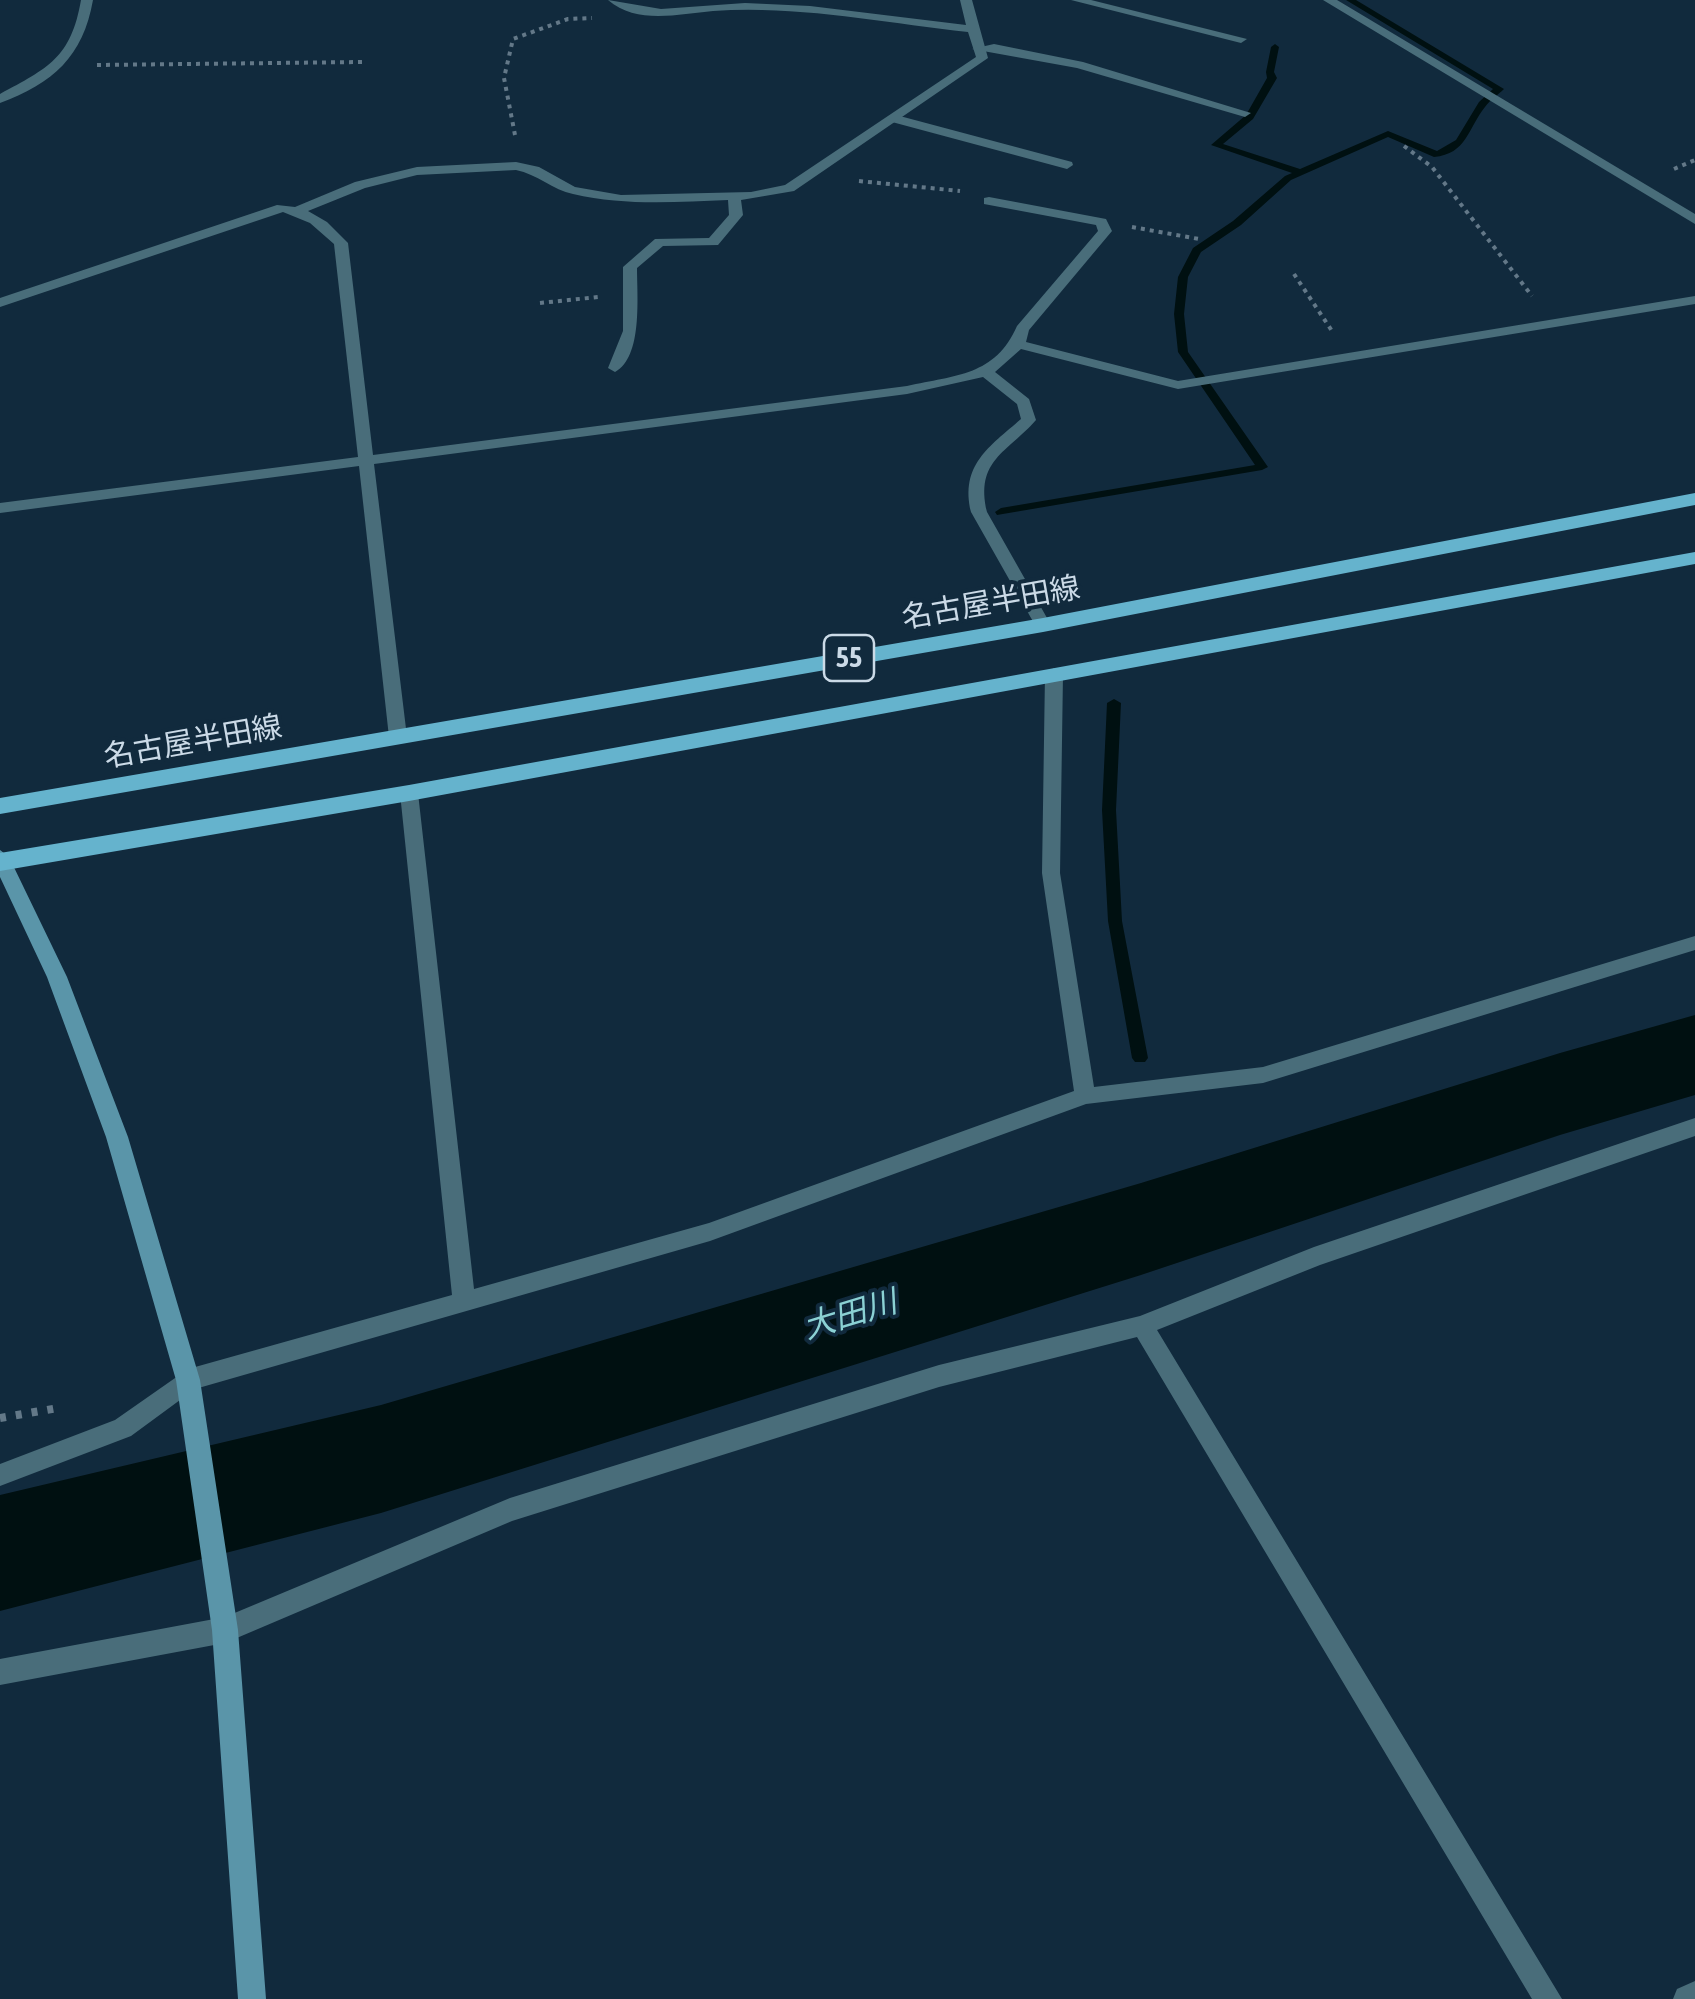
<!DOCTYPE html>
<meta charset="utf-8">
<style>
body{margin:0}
canvas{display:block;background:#112a3d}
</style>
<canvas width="1695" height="1999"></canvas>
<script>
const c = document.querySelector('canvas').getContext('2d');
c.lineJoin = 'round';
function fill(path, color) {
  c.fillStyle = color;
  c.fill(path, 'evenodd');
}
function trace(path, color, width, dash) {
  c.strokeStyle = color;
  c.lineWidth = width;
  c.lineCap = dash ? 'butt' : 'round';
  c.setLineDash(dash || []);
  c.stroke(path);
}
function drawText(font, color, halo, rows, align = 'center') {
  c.font = font + ' "Asap Condensed","Noto Sans JP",sans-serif';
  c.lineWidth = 8;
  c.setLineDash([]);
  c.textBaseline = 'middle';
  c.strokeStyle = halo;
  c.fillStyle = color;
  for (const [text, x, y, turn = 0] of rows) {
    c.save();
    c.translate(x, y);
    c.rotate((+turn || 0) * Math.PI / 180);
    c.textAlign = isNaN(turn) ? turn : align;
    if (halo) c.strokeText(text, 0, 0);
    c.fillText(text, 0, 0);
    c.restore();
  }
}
const stream = new Path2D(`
 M1346,0H1356L1504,89C1498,95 1490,100 1485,107C1468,128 1467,154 1434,157L1388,137L1291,180L1241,225L1201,252L1188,277L1184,314L1188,352L1268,467L1262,470L997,515L995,512L1001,508L1255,465L1178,352L1174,314L1178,277L1193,248L1233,221L1285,176L1292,173L1211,145L1246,115L1267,78L1266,72L1271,47L1275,44L1279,47L1274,72L1277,78L1253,119L1223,144L1300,169L1388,131L1437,151L1456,140L1479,102L1493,89Z
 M1114,699L1121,703L1116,810L1122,921L1148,1058L1145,1062H1135L1132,1058L1108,921L1102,810L1107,703Z`);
const river = new Path2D(`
 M1695,1015V1095L1560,1135L1141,1275L381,1513L0,1611V1495L381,1405L1141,1183L1560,1053Z`);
const pathFar1 = new Path2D(`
 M97,65L363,62
 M515,135L504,78L513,39L568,19L592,18
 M1404,146L1432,167L1532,296
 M1674,169L1695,160
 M859,181L960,191
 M1132,227L1199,239
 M1294,274L1332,331
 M540,303L598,297`);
const path = new Path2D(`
 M0,1418L58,1408`);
const lane = new Path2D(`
 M1071,0H1091L1247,39L1241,43Z
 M994,44L1083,62L1251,113L1245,117L1077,68L972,49Z
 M896,115L1072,162L1073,165L1067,169L892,122V116Z`);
const street = new Path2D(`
 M81,0H93C83,57 53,83 0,103V94C48,68 71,58 81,0Z
 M608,0L661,9L745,3L810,6L966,25L960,0H972L988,58L794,191L741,200L743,215L718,245L663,246L637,268C637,297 643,357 615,372L608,368L623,331V267L655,239L709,238L729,215L728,200C676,202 624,206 573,194C553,190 537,174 516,170L417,175L365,188L308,211L327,222L348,243L373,455L907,386C956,375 995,376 1017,326L1098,231L1096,225L984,204V198L989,197L1106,219L1112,231L1029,330L1026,342L1178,381L1695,296V304L1178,389L1021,349L995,372L1029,399L1036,420C1007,453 975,460 987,512L1051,625L1043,630L1035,625L971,512C960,465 989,447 1021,419L1017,404L983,377L907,394L374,464L407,737L398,743L389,737L359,466L0,513V503L358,457L334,244L310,223L283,212L0,307V298L277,205L295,207L355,182L417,167L516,162L539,167L575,187L621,195L751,192L785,185L976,57L968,32C883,23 799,5 713,11C678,14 637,25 608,0Z
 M1323,0H1337L1695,214V224Z
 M1054,668L1063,674L1060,873L1094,1087L1263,1067L1695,936V950L1263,1083L1086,1104L710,1241L195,1389L131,1436L0,1486V1464L115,1420L188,1369L452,1295L400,793L403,788H415L418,793L474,1289L709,1223L1074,1091L1042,873L1045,674Z
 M1695,1118V1136L1320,1265L1157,1330L1562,1999H1532L1137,1337L939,1387L512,1521L225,1643L0,1685V1659L225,1617L510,1498L939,1365L1140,1316L1314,1247Z
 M1695,1981V1999H1673L1677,1989Z`);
const secondary = new Path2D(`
 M0,850L9,857L67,977L128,1137L200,1380L238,1630L266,1999H238L212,1630L176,1380L106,1137L47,977L0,877Z`);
const primary = new Path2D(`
 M1695,493V505L1043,632L0,814V798L1043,618Z
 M1695,552V564L409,801L0,871V853L409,785Z`);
const shields = [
 [849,658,50]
];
const shieldNames = [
 ["55",849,658]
];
const streetNames = [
 ["名古屋半田線",991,603,-10],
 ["名古屋半田線",193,742,-10]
];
const waterNames = [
 ["大田川",850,1315,-17]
];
fill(stream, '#001011');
fill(river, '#001011');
trace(pathFar1, '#637888', 4, [4, 5]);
trace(path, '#637888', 8, [6, 10]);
fill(lane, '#496d7a');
fill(street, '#496d7a');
fill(secondary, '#5a95a9');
fill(primary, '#65b3cd');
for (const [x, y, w] of shields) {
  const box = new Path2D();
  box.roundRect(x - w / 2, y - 23, w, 46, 8);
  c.fillStyle = '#112a3d';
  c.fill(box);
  trace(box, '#cbdae7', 2.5);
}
drawText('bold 28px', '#cbdae7', null, shieldNames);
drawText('30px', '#cbdae7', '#112a3d', streetNames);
drawText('italic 32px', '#8bd1d4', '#112a3d', waterNames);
</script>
